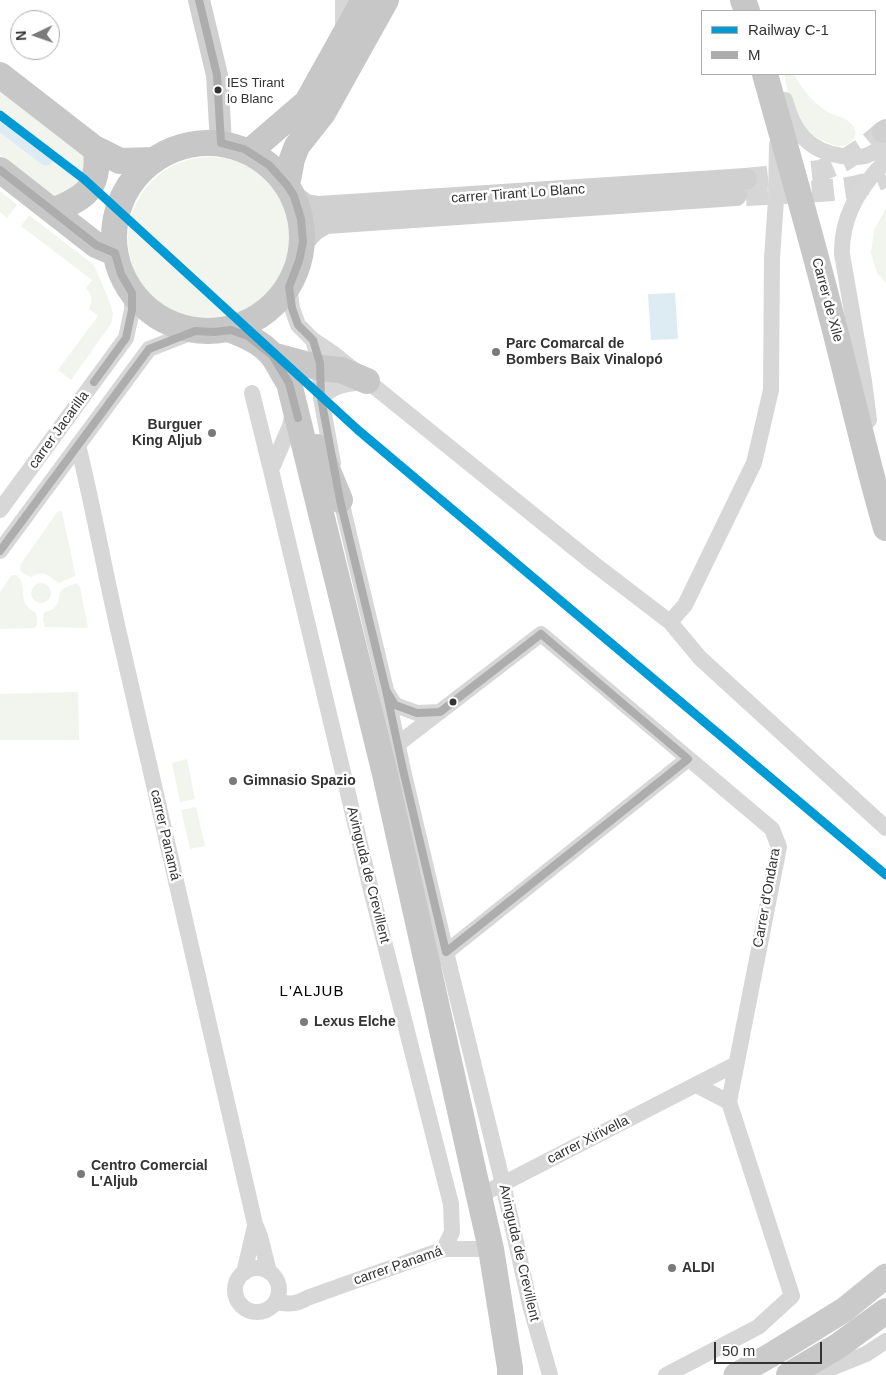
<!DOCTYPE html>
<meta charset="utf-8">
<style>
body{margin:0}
#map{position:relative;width:886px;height:1375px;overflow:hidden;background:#fff;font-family:Helvetica,sans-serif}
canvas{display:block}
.legend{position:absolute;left:701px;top:10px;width:175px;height:65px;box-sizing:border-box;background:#fff;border:1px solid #adadad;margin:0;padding:6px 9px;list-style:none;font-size:15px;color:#333}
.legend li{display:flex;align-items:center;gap:10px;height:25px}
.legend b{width:25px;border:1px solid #adadad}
.north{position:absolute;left:10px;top:10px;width:50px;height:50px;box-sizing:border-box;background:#fff;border:1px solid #adadad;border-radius:50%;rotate:267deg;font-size:14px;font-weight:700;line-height:20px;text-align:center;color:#333}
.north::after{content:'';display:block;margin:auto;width:18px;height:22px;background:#7a7a7a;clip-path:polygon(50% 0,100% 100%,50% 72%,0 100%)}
.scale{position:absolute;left:714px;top:1342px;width:108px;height:22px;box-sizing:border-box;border:2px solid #333;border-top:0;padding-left:6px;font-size:15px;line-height:18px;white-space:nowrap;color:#333;-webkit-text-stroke:4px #fff;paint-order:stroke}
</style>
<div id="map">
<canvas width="886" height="1375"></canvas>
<ul class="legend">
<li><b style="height:6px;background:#009ad5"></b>Railway C-1</li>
<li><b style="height:6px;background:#adadad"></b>M</li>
</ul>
<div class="north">N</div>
<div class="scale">50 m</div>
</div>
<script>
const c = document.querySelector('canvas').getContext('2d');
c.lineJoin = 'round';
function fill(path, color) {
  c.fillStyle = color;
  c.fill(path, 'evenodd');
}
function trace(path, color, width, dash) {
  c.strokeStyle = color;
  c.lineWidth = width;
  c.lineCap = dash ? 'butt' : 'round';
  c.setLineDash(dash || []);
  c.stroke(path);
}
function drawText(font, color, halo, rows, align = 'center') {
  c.font = font + ' Helvetica,sans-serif';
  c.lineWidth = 5;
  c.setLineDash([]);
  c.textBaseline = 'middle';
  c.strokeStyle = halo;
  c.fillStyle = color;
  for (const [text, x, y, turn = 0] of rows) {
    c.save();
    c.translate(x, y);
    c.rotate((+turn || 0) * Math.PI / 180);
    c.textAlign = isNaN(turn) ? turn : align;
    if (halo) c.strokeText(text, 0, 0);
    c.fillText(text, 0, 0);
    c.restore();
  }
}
const green = new Path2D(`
 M784,74H794C801,88 813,102 826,111C834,116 847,117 853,126C861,137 848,148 837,146C823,142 810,135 802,124C791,109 788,91 784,74Z
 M0,88L89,157L95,178L55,196L0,155Z
 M128 239a82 82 0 1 1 164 0a82 82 0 1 1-164 0Z
 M0,191L17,205L7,218L0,212Z
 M886,208V283L877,273L871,253L874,230Z
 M29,215L94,265L110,303L113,314L111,324L71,380L58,370L98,316L89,309C93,300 92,295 86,288L92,280L21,226Z
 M58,511H60L62,512L75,573V576L59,583C48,576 45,569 31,577L21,572L20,565Z
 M12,575H16L21,580C25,593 19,605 35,612L37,618V625L34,628L0,629V592Z
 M31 593a10 10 0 1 1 20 0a10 10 0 1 1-20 0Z
 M77,583L80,587L88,628L45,627L43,620L44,612C52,611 57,607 59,599C60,595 59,593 61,591C64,587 72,585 77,583Z
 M78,692L79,740H0V694Z
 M187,759L195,799L180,802L172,763Z
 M196,807L205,846L190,849L181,810Z`);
const water = new Path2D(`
 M675,293L678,339L651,340L648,294Z`);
const canal = new Path2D(`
 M0,123L46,158`);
const secondaryTunnel = new Path2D(`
 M746,179L820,171L843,161L865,147L883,132
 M746,195C766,194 786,193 805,192C832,190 862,189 886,176`);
const minor = new Path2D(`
 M343,33V0
 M785,100C793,131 808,151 842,156C849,157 857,158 865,156C872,154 879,149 886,146
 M289,287L292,308L298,325L313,340L320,363L321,398L333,463
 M313,340L334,354L594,564L670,622L685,605L754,463L771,390L772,258L776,200L777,144
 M252,393L271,470
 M321,398C336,384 343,385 362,382
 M293,412L290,426L271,470L371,890L451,1204L452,1232L444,1249
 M869,420L864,381L842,254C841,217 859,187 886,161
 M78,445C93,506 104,568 118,629C163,828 210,1026 255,1224L260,1236L269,1272
 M339,492L386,690L403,770L446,952L503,1184L530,1305L550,1375
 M0,510L126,338L132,310V293
 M0,551L149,349L195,331
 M670,622L700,658L886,828
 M388,694L395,705L417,713L440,712
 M398,744L541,634L772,829L779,847L729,1102L792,1296L758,1327L666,1375
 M439,958L688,759
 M696,1085L729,1102
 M479,1196L736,1064
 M235 1290a22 22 0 1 1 44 0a22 22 0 1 1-44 0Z
 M244,1273L255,1226
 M276,1302C288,1304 296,1305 307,1298L444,1249H491
 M814,1375L866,1354L886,1341`);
const secondary = new Path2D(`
 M199,0L217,75L221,143
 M883,132L886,130
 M294,196L306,205L319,207L746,179
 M303,242L314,230L326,223L736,195`);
const primary = new Path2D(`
 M736,1375L776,1352L844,1310L886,1276`);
const trunk = new Path2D(`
 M743,0L747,11
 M765,74C787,153 810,232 830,311C849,383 865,456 886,528
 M0,75L94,148L120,161L154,160
 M114 237a94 94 0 1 1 188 0a94 94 0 1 1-188 0Z
 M249,152L307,102L364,0
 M0,170L96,245L115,253
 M287,185L292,159L297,146L323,113L386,0
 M53,211C86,197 100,189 96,149
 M231,330C246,336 261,342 272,355C278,363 283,374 289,383L385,774L479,1196L491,1249L510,1368V1375
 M272,355L320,368L341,370L367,381
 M317,447L321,454L340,500
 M789,1375L838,1346L886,1311`);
const bus1 = new Path2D(`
 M199,0L217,75L221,143L244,149L269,165L287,185L294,196L301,219L303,242L299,261L289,287L292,308L298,325L313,340L320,363L321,398L340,500L386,690
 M0,170L96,245L115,253L121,274L132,293V310L126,338L94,382
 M0,551L149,349L195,331L214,332L231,330L248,336L272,355L289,383L298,418
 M541,634L688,759L446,952L403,770L386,690L395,705L417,713L440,712Z`);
const rail1 = new Path2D(`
 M0,115L84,179L358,430L886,875`);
const markers = [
 [218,90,4.5,"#333"],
 [496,352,5,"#7a7a7a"],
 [212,433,5,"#7a7a7a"],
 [453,702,4.5,"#333"],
 [233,781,5,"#7a7a7a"],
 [304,1022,5,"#7a7a7a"],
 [81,1174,5,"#7a7a7a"],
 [672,1268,5,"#7a7a7a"]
];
const busNames = [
 ["IES Tirant",227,83],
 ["lo Blanc",227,99]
];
const streetNames = [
 ["carrer Tirant Lo Blanc",518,194,-4],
 ["Carrer de Xile",827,300,75],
 ["carrer Jacarilla",59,430,-54],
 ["carrer Panamá",165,835,77],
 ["Avinguda de Crevillent",368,875,76],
 ["Carrer d'Ondara",767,898,-80],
 ["carrer Xirivella",588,1140,-27],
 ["Avinguda de Crevillent",519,1253,77],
 ["carrer Panamá",398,1266,-19]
];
const poiNames = [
 ["Parc Comarcal de",506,344],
 ["Bombers Baix Vinalopó",506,360],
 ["Burguer",202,425,"right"],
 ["King Aljub",202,441,"right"],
 ["Gimnasio Spazio",243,781],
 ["Lexus Elche",314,1022],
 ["Centro Comercial",91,1166],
 ["L'Aljub",91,1182],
 ["ALDI",682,1268]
];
const neighbourhoodNames = [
 ["L'ALJUB",312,992]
];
fill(green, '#f1f5ed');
fill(water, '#ddebf3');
trace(canal, '#ddebf3', 15);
trace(secondaryTunnel, '#d6d6d6', 22, [22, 11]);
trace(minor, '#d7d7d7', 16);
trace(secondary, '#d0d0d0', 22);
trace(primary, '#cacaca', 25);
trace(trunk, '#c7c7c7', 26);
trace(bus1, '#adadad', 8);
trace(rail1, '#009ad5', 9);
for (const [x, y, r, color] of markers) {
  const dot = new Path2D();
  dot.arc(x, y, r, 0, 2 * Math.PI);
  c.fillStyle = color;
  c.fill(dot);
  trace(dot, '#fff', 2);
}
drawText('13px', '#333', '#fff', busNames, 'left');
drawText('14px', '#333', '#fff', streetNames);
drawText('bold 14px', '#333', '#fff', poiNames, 'left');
c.letterSpacing = '1px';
drawText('15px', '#000', '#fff', neighbourhoodNames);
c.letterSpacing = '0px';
</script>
